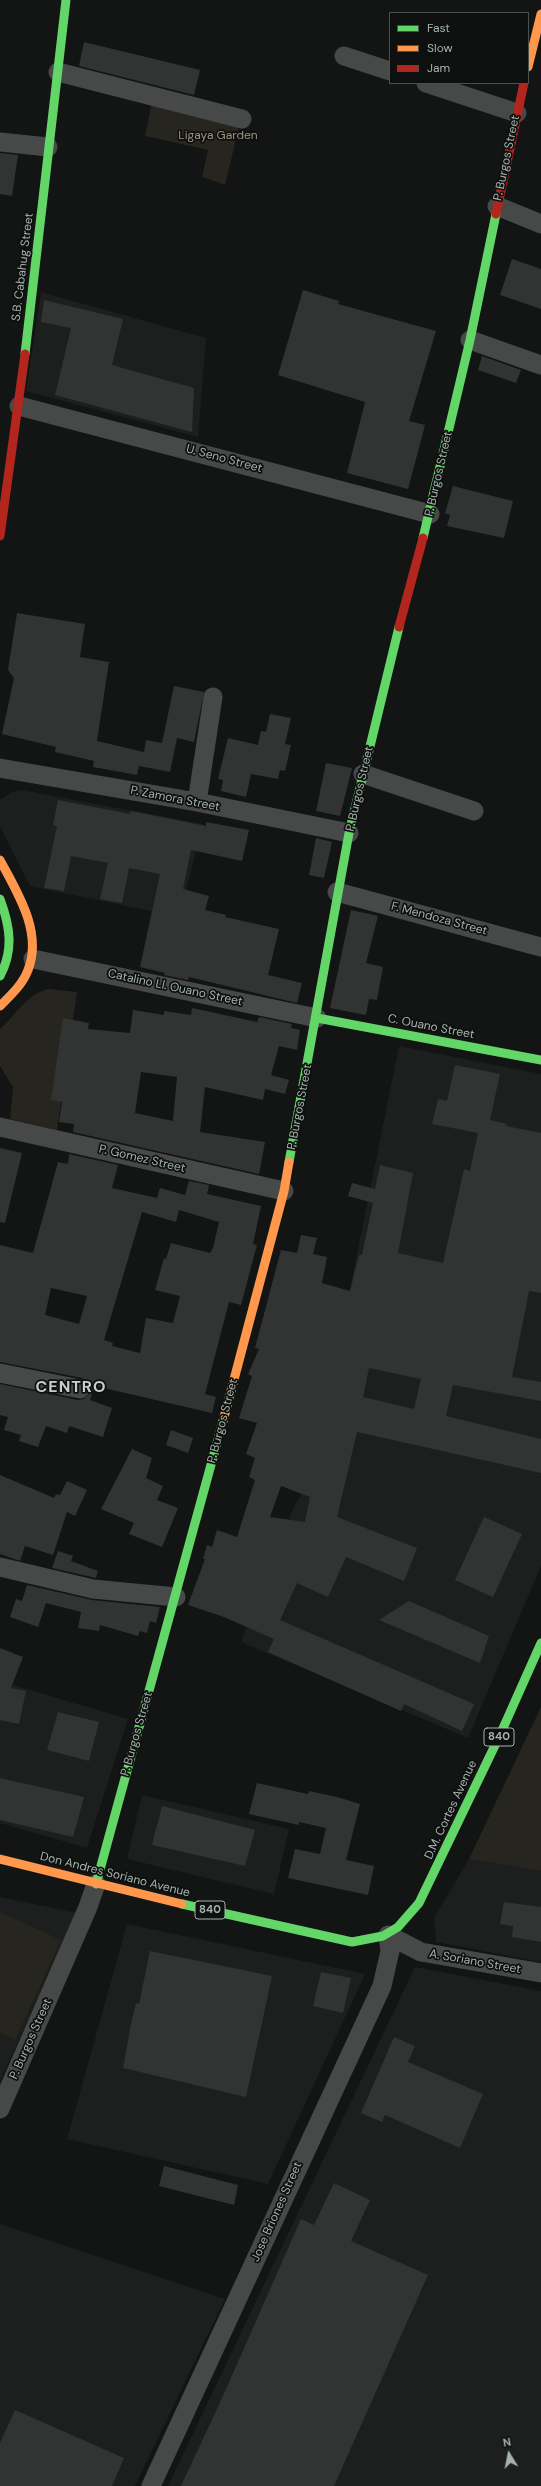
<!DOCTYPE html>
<html>
<head>
<meta charset="utf-8">
<style>
	body { margin:0 }
	#map { position:relative; width:541px; height:2486px; overflow:hidden; background:#131414; font-family:"DM Sans",sans-serif }
	canvas { display:block }
	.legend { position:absolute; left:389px; top:12px; width:140px; height:72px; box-sizing:border-box; background:#0e0f0f; border:1px solid #4a514d; margin:0; padding:5px 7px; list-style:none; font-size:12px; color:#a5b4ab }
	.legend li { display:flex; align-items:center; gap:8px; height:20px }
	.legend b { width:20px; border:1px solid #4a514d }
	.north { position:absolute; left:489px; top:2434px; width:40px; height:40px; -webkit-text-stroke:3px #0e0f0f; paint-order:stroke; rotate:350deg; font-size:11px; font-weight:700; line-height:16px; text-align:center; color:#a5b4ab }
	.north::after { content:''; display:block; margin:auto; width:14px; height:18px; background:#a5b4ab; clip-path:polygon(50% 0,100% 100%,50% 72%,0 100%) }
</style>
</head>
<body>
<div id="map">
<canvas width="541" height="2486"></canvas>
<ul class="legend">
<li><b style="height:5px;background:#63d668"></b>Fast</li>
<li><b style="height:5px;background:#ff974d"></b>Slow</li>
<li><b style="height:5px;background:#b3261e"></b>Jam</li>
</ul>
<div class="north">N</div>
</div>
<script>
const ctx = document.querySelector('canvas').getContext('2d');
ctx.lineJoin = 'round';
function fill(path, color) { ctx.fillStyle = color; ctx.fill(path, 'evenodd'); }
function trace(path, color, width, dash) { ctx.strokeStyle = color; ctx.lineWidth = width; ctx.lineCap = dash ? 'butt' : 'round'; ctx.setLineDash(dash || []); ctx.stroke(path); }
function drawText(font, color, halo, rows, align = 'center') {
  ctx.font = font + ' "DM Sans",sans-serif'; ctx.lineWidth = 3.5; ctx.setLineDash([]); ctx.textBaseline = 'middle'; ctx.strokeStyle = halo; ctx.fillStyle = color; for (const [text, x, y, turn = 0] of rows) {
    ctx.save(); ctx.translate(x, y); ctx.rotate((+turn || 0) * Math.PI / 180); ctx.textAlign = isNaN(turn) ? turn : align; if (halo) ctx.strokeText(text, 0, 0); ctx.fillText(text, 0, 0); ctx.restore();
  }
}
const built = new Path2D(`
	M 41,292 L 206,338 L 198,437 L 26,391 Z
	M 22,790 L 203,824 L 179,917 L 30,886 L 0,826 L 0,800 L 12,792 Z
	M 399,1046 L 541,1074 L 541,1566 L 468,1738 L 241,1642 L 256,1600 L 282,1544 L 293,1508 L 312,1477 Z
	M 0,1681 L 128,1719 L 87,1848 L 0,1823 Z
	M 142,1795 L 289,1829 L 274,1894 L 127,1859 Z
	M 469,1859 L 541,1871 L 541,1962 L 436,1942 L 434,1918 Z
	M 0,1897 L 78,1913 L 0,2081 Z
	M 127,1924 L 365,1974 L 268,2184 L 67,2139 Z
	M 415,1967 L 541,1991 L 541,2486 L 168,2486 Z
	M 0,2224 L 225,2299 L 135,2486 L 0,2486 Z`);
const green = new Path2D(`
	M 152,102 L 240,123 L 225,185 L 202,177 L 208,150 L 145,136 Z
	M 48,989 L 77,992 L 57,1130 L 10,1119 L 13,1087 L 0,1066 L 0,1029 C 17,1014 25,995 48,989 Z
	M 541,1707 L 541,1871 L 469,1859 Z
	M 0,1912 L 61,1940 L 15,2040 L 0,2033 Z`);
const building = new Path2D(`
	M 84,42 L 200,70 L 194,95 L 79,66 Z
	M 0,153 L 18,155 L 12,196 L 0,194 Z
	M 512,259 L 541,269 L 541,309 L 500,295 Z
	M 303,290 L 339,301 L 338,304 L 436,331 L 409,421 L 425,425 L 408,489 L 347,473 L 365,402 L 278,375 Z
	M 44,300 L 123,319 L 112,365 L 194,388 L 192,432 L 55,395 L 71,328 L 41,322 Z
	M 482,356 L 521,370 L 516,383 L 478,370 Z
	M 453,486 L 513,501 L 504,538 L 447,526 L 450,515 L 445,513 Z
	M 17,613 L 85,624 L 80,657 L 109,662 L 97,741 L 144,752 L 146,740 L 162,743 L 174,686 L 204,692 L 194,742 L 177,738 L 170,772 L 139,766 L 137,775 L 93,767 L 94,761 L 55,752 L 56,747 L 2,734 L 14,678 L 8,670 Z
	M 270,714 L 291,718 L 285,744 L 291,745 L 285,771 L 280,770 L 278,779 L 251,774 L 246,797 L 221,791 L 223,780 L 218,779 L 228,738 L 258,745 L 261,731 L 266,732 Z
	M 326,763 L 352,768 L 340,816 L 316,811 Z
	M 58,800 L 130,814 L 131,811 L 206,826 L 206,822 L 249,830 L 242,861 L 191,850 L 183,889 L 209,896 L 205,910 L 226,915 L 225,917 L 279,929 L 268,975 L 302,983 L 297,1003 L 189,977 L 188,980 L 164,975 L 165,973 L 140,967 L 160,874 L 129,868 L 122,903 L 100,899 L 108,863 L 71,856 L 64,891 L 44,888 L 57,826 L 53,825 Z
	M 316,838 L 332,842 L 324,878 L 309,875 Z
	M 351,910 L 378,916 L 366,963 L 383,967 L 377,1000 L 369,999 L 366,1015 L 330,1008 Z
	M 192,1008 L 257,1022 L 259,1017 L 292,1024 L 291,1028 L 300,1030 L 297,1050 L 279,1046 L 271,1075 L 289,1080 L 285,1094 L 265,1089 L 263,1100 L 205,1087 L 200,1132 L 265,1142 L 259,1174 L 73,1132 L 74,1124 L 59,1122 L 62,1102 L 51,1100 L 63,1018 L 89,1023 L 88,1029 L 130,1033 L 133,1010 L 164,1015 L 164,1011 L 191,1015 ZM 141,1072 L 177,1077 L 173,1121 L 135,1113 Z
	M 455,1065 L 500,1074 L 490,1120 L 507,1124 L 506,1126 L 541,1133 L 541,1293 L 529,1291 L 512,1377 L 541,1382 L 541,1401 L 453,1385 L 446,1416 L 541,1439 L 541,1473 L 357,1432 L 337,1517 L 417,1548 L 404,1581 L 346,1557 L 328,1597 L 297,1583 L 280,1620 L 474,1704 L 462,1731 L 404,1704 L 401,1711 L 268,1652 L 274,1639 L 224,1617 L 188,1605 L 205,1559 L 203,1559 L 207,1545 L 212,1547 L 217,1530 L 237,1537 L 255,1480 L 249,1477 L 255,1458 L 246,1454 L 257,1423 L 239,1418 L 252,1376 L 248,1374 L 259,1349 L 255,1348 L 281,1250 L 297,1253 L 301,1235 L 317,1238 L 313,1254 L 327,1257 L 322,1283 L 350,1291 L 359,1255 L 362,1255 L 373,1203 L 348,1196 L 352,1183 L 375,1189 L 380,1165 L 413,1173 L 398,1253 L 443,1263 L 464,1169 L 470,1171 L 478,1133 L 432,1124 L 438,1099 L 447,1101 ZM 369,1368 L 421,1379 L 414,1409 L 363,1397 ZM 281,1486 L 310,1497 L 305,1522 L 270,1517 Z
	M 0,1148 L 22,1153 L 5,1223 L 0,1222 Z
	M 69,1154 L 118,1165 L 112,1188 L 157,1198 L 160,1188 L 185,1195 L 189,1181 L 209,1185 L 207,1194 L 261,1206 L 253,1244 L 257,1245 L 241,1305 L 229,1302 L 205,1394 L 216,1397 L 212,1413 L 95,1386 L 90,1400 L 112,1408 L 103,1437 L 69,1426 L 67,1433 L 46,1426 L 38,1447 L 19,1441 L 21,1435 L 4,1430 L 8,1417 L 0,1415 L 0,1384 L 78,1400 L 84,1399 L 91,1392 L 90,1385 L 82,1378 L 0,1362 L 0,1245 L 33,1253 L 58,1162 L 68,1164 ZM 179,1210 L 219,1222 L 213,1248 L 210,1253 L 171,1243 L 166,1259 L 164,1258 L 155,1290 L 180,1296 L 173,1323 L 146,1318 L 140,1353 L 112,1346 L 113,1343 L 104,1340 L 142,1212 L 176,1222 ZM 51,1288 L 87,1296 L 79,1324 L 45,1315 Z
	M 171,1430 L 193,1438 L 188,1453 L 166,1445 Z
	M 132,1449 L 152,1458 L 146,1478 L 163,1486 L 157,1500 L 178,1508 L 162,1547 L 129,1534 L 134,1523 L 101,1509 Z
	M 0,1475 L 54,1498 L 56,1494 L 60,1495 L 67,1481 L 87,1490 L 75,1516 L 67,1512 L 53,1555 L 25,1546 L 20,1561 L 0,1554 Z
	M 484,1517 L 522,1534 L 493,1597 L 455,1580 Z
	M 58,1551 L 73,1556 L 71,1561 L 98,1571 L 96,1578 L 52,1568 Z
	M 27,1585 L 92,1600 L 160,1607 L 156,1623 L 150,1621 L 147,1633 L 140,1631 L 138,1636 L 100,1625 L 99,1631 L 78,1628 L 81,1612 L 46,1603 L 38,1627 L 10,1617 L 16,1599 L 22,1601 Z
	M 409,1601 L 489,1636 L 480,1663 L 379,1620 Z
	M 0,1648 L 23,1657 L 11,1688 L 26,1691 L 19,1724 L 0,1720 Z
	M 58,1712 L 99,1722 L 89,1761 L 47,1750 Z
	M 0,1778 L 84,1797 L 73,1837 L 0,1820 Z
	M 257,1783 L 308,1794 L 309,1791 L 337,1797 L 360,1804 L 346,1860 L 374,1866 L 368,1895 L 288,1878 L 295,1849 L 320,1854 L 326,1828 L 299,1822 L 299,1825 L 249,1814 Z
	M 162,1806 L 255,1830 L 245,1866 L 152,1845 Z
	M 504,1902 L 541,1907 L 541,1942 L 512,1937 L 513,1926 L 500,1924 Z
	M 150,1951 L 272,1976 L 246,2097 L 123,2068 L 131,2024 L 136,2003 L 139,2004 Z
	M 321,1972 L 351,1978 L 343,2013 L 313,2006 Z
	M 394,2037 L 415,2046 L 408,2062 L 483,2094 L 460,2148 L 385,2115 L 382,2122 L 361,2113 Z
	M 164,2166 L 238,2185 L 234,2205 L 159,2186 Z
	M 334,2183 L 370,2200 L 351,2241 L 428,2275 L 334,2486 L 181,2486 L 223,2396 L 301,2219 L 314,2225 Z
	M 15,2410 L 124,2458 L 112,2486 L 0,2486 L 0,2443 Z`);
const street = new Path2D(`
	M 344,56 L 390,71
	M 58,72 L 242,119
	M 426,83 L 517,113
	M 0,142 L 48,147
	M 497,206 L 541,224
	M 470,340 L 541,365
	M 19,406 L 430,514
	M 0,768 L 197,802 L 349,833
	M 363,774 L 474,811
	M 197,802 L 213,697
	M 337,892 L 541,947
	M 33,959 L 317,1018
	M 0,1127 L 284,1191
	M 0,1373 L 80,1389
	M 0,1567 L 93,1589 L 176,1597
	M 388,1935 L 421,1952 L 541,1973
	M 0,2109 L 88,1907 L 96,1884
	M 151,2486 L 382,1986 L 390,1951 L 388,1935`);
const fast = new Path2D(`
	M 25,354 L 66,0
	M 423,538 L 470,340 L 496,214
	M 0,899 C 10,926 14,950 0,976
	M 317,1018 L 541,1060
	M 289,1162 L 349,833 L 399,627
	M 96,1884 L 223,1421
	M 182,1904 L 352,1942 L 383,1936 L 398,1927 L 419,1903 L 500,1735 L 541,1643`);
const slow = new Path2D(`
	M 528,67 L 541,14
	M 0,860 C 17,892 43,932 28,970 C 23,984 11,995 0,1006
	M 223,1421 L 284,1191 L 289,1162
	M 0,1859 L 182,1904`);
const jam = new Path2D(`
	M 496,214 L 524,83
	M 0,536 L 25,354
	M 399,627 L 423,538`);
const shields = [
	[499,1737,30],
	[210,1910,30]
];
const shieldNames = [
	["840",499,1737],
	["840",210,1910]
];
const parkNames = [
	["Ligaya Garden",218,136]
];
const streetNames = [
	["P. Burgos Street",507,158,-78],
	["S.B. Cabahug Street",23,267,-83],
	["U. Seno Street",224,459,15],
	["P. Burgos Street",439,474,-77],
	["P. Burgos Street",360,789,-77],
	["P. Zamora Street",175,799,11],
	["F. Mendoza Street",439,919,15],
	["Catalino Ll. Ouano Street",175,988,12],
	["C. Ouano Street",431,1027,11],
	["P. Burgos Street",300,1107,-79],
	["P. Gomez Street",142,1159,13],
	["P. Burgos Street",223,1421,-75],
	["P. Burgos Street",137,1734,-74],
	["D.M. Cortes Avenue",451,1810,-65],
	["Don Andres Soriano Avenue",115,1875,14],
	["A. Soriano Street",475,1962,10],
	["P. Burgos Street",31,2039,-66],
	["Jose Briones Street",277,2212,-66]
];
const districtNames = [
	["CENTRO",71,1388]
];
fill(built, '#1d1f1e');
fill(green, '#26251f');
fill(building, '#323433');
trace(street, '#464947', 19);
trace(fast, '#63d668', 9);
trace(slow, '#ff974d', 9);
trace(jam, '#b3261e', 9);
for (const [x, y, w] of shields) { const box = new Path2D(); box.roundRect(x - w / 2, y - 9, w, 18, 3); ctx.fillStyle = '#0e0f0f'; ctx.fill(box); trace(box, '#a5b4ab', 1); }
drawText('bold 11px', '#a5b4ab', null, shieldNames);
drawText('12px', '#9e957d', '#0e0f0f', parkNames);
drawText('12px', '#a5b4ab', '#0e0f0f', streetNames);
ctx.letterSpacing = '1px';
drawText('bold 16px', '#c6d0ca', '#0e0f0f', districtNames);
ctx.letterSpacing = '0px';
</script>
</body>
</html>
